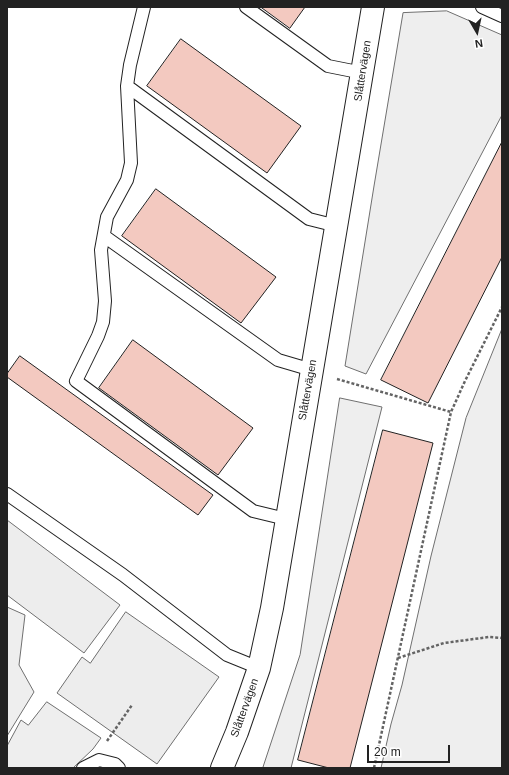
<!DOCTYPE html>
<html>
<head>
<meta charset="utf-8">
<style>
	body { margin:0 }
	#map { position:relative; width:509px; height:775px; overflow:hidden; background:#fff; font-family:Arial,sans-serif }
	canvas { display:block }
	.frame { position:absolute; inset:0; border:8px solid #222; pointer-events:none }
	.north { position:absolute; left:457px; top:12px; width:40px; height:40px; -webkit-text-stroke:3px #fff; paint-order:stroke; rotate:171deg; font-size:11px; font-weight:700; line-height:16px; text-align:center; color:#222 }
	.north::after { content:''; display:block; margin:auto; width:14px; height:18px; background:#222; clip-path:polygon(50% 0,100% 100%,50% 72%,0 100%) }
	.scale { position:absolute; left:367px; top:745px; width:83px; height:18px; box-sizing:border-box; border:2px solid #222; border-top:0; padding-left:5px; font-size:12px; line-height:14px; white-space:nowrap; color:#222; -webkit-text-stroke:3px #fff; paint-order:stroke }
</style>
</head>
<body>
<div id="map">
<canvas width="509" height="775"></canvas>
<div class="frame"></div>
<div class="north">N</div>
<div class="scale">20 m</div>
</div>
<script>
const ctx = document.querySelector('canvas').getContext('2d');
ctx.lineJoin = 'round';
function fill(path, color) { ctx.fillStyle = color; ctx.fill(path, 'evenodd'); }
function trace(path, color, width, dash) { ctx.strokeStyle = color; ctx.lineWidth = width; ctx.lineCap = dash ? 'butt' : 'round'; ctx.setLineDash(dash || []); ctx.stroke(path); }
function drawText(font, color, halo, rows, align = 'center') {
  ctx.font = font + ' Arial,sans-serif'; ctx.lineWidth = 3; ctx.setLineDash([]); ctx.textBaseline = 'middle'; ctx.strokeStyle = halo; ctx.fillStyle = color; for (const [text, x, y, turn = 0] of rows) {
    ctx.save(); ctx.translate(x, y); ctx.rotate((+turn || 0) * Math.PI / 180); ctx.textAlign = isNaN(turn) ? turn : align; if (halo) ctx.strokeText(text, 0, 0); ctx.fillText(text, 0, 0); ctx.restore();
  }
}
const green = new Path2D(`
	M 447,11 L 502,35 L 502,115 L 366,374 L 345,366 L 374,186 L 403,13 Z
	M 502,329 L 502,768 L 381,768 L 391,724 L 402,685 L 431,556 L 466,418 Z
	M 340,398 L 382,407 L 291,768 L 265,768 L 263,767 L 300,655 Z
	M 7,607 L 25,615 L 19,665 L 34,692 L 7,736 Z
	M 47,702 L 101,738 L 93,749 L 73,768 L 7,768 L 7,746 L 21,720 L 28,725 Z`);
const parking = new Path2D(`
	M 7,520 L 120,605 L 84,653 L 7,595 Z
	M 126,612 L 219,677 L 157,764 L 57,693 L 82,657 L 90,663 Z`);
const building = new Path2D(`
	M 261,7 L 305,7 L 290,28 Z
	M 181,39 L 301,126 L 267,173 L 147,86 Z
	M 502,142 L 502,257 L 428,403 L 381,380 Z
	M 156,189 L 276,277 L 241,323 L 122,236 Z
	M 133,340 L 253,428 L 218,475 L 99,388 Z
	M 20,356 L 213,495 L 198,515 L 7,377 L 7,374 Z
	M 383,430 L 433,443 L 350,768 L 329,768 L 298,760 Z`);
const path = new Path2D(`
	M 337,379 L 451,412
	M 398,658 L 444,643 L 489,637 L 502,638
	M 107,741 L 132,705
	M 374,768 L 451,412 L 465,381 L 502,307`);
const service = new Path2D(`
	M 144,7 L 130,65 L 127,86 L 131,163 L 127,180 L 107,217 L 101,250 L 105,301 L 103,322 L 98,336 L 76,381 L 253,511 L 286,519
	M 246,7 L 328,66 L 363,73
	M 482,7 L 502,16
	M 127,86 L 309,219 L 337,226
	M 104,236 L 278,360 L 312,370
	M 7,494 L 123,575 L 227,655 L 259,668
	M 83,768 L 99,760 L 115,764 L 119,768`);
const tertiary = new Path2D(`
	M 222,768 L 237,732 L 259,668 L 272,608 L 373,7`);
const streetNames = [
	["Slåttervägen",363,71,-81],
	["Slåttervägen",308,390,-80],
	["Slåttervägen",245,708,-70]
];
fill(green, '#eee');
trace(green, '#6f6f6f', 1);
fill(parking, '#ededed');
trace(parking, '#6f6f6f', 1);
fill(building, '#f3c9c0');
trace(building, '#222', 1);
trace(service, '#222', 14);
trace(tertiary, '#222', 24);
trace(path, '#646464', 2.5, [3, 2]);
trace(service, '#fff', 12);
trace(tertiary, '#fff', 22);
drawText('11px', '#222', '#fff', streetNames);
</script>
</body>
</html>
